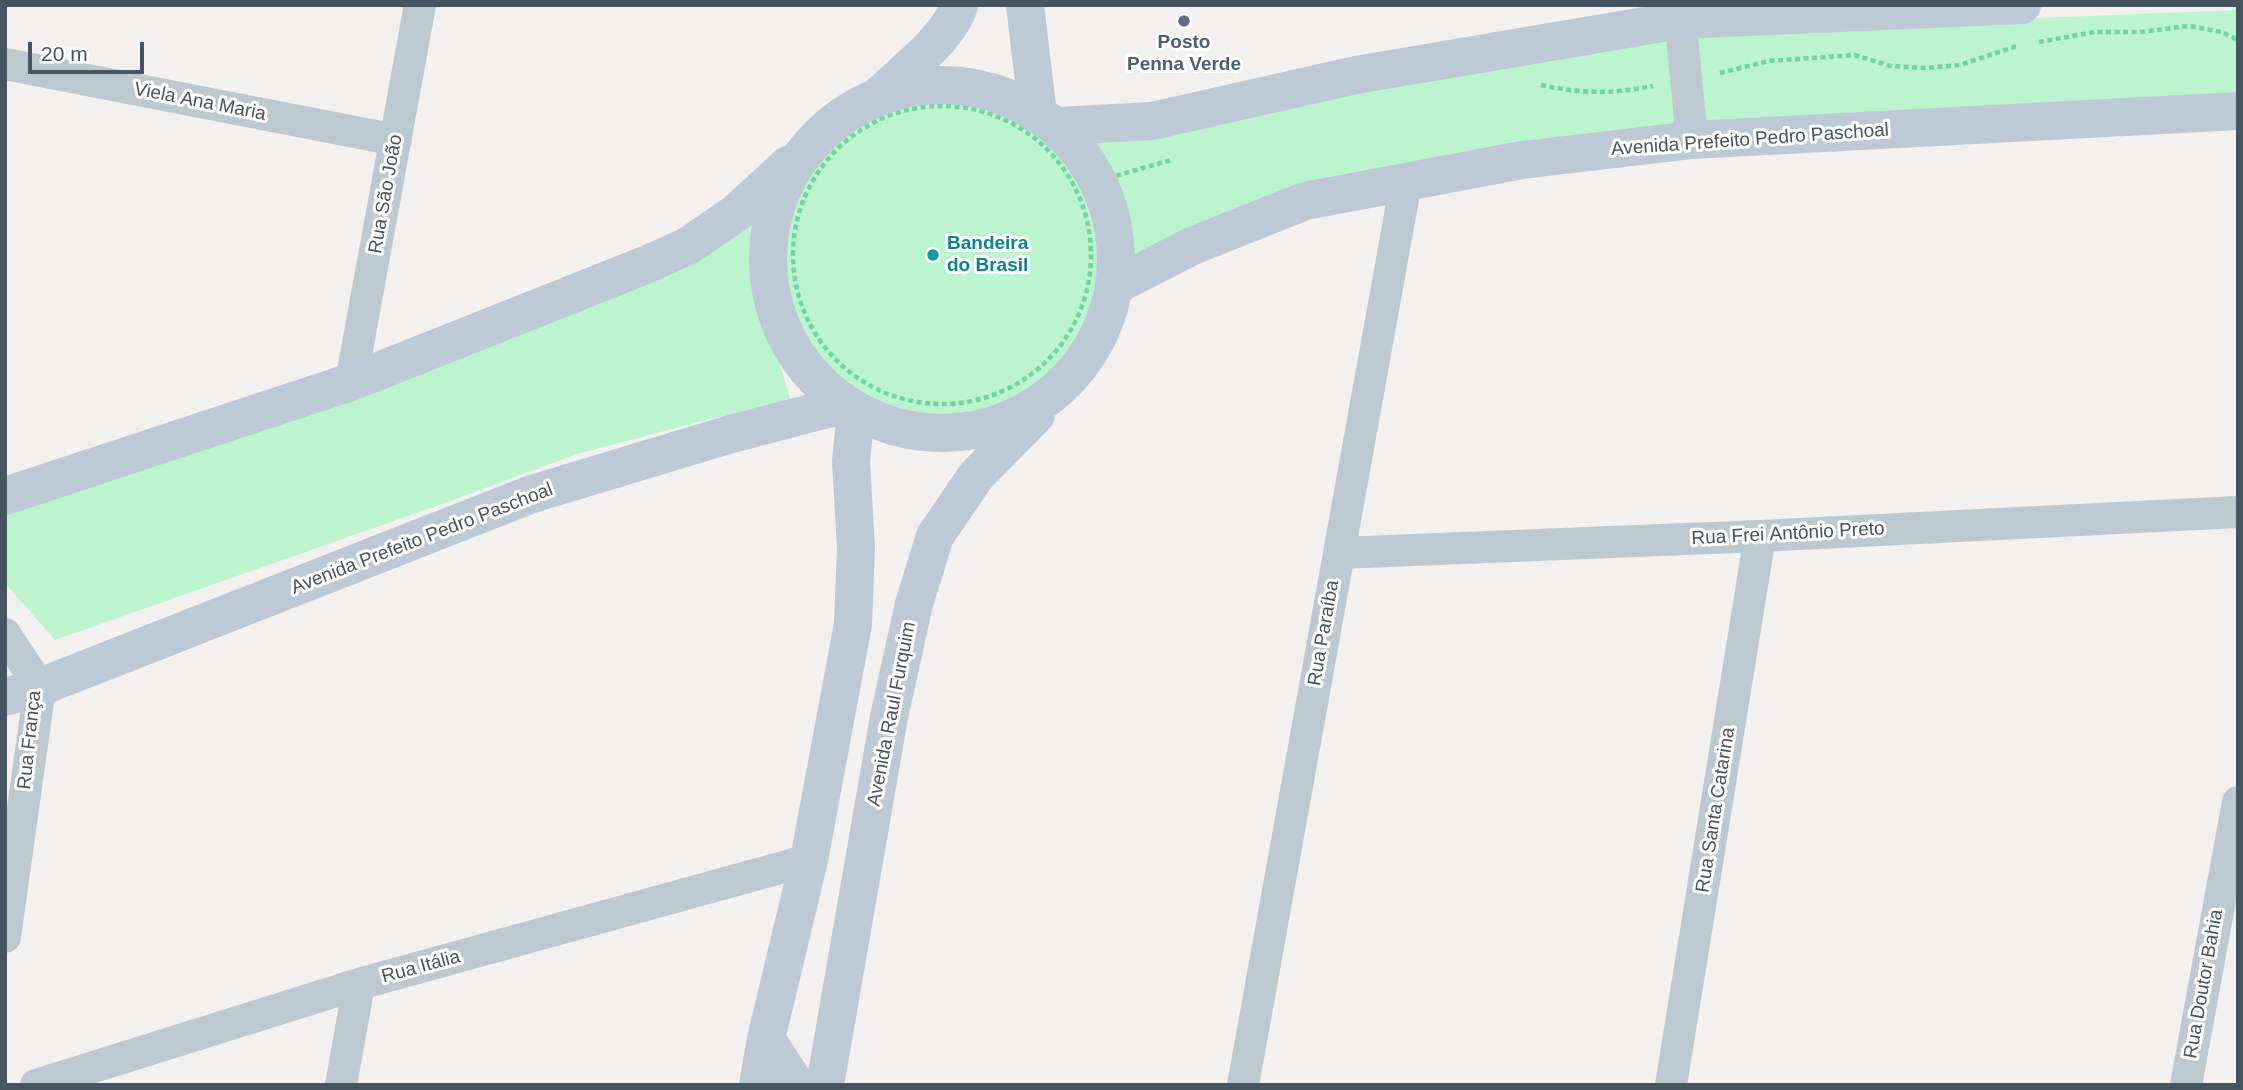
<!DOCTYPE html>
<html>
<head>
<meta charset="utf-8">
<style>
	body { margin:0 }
	#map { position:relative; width:2243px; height:1090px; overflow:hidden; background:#f3f0f0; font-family:Helvetica,sans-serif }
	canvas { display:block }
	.frame { position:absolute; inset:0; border:7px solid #465560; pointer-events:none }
	.scale { position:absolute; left:28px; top:42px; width:116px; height:32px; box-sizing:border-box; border:4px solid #465560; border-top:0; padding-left:9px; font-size:21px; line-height:24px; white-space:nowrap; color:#465560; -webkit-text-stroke:5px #fff; paint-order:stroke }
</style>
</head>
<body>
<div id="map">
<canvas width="2243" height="1090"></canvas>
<div class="frame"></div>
<div class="scale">20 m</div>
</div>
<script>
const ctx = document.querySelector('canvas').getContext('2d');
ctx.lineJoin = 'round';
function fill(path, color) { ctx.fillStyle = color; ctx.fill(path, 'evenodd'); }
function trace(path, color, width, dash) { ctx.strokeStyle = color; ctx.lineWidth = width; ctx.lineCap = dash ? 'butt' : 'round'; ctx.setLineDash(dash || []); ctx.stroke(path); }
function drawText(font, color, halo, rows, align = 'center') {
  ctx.font = font + ' Helvetica,sans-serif'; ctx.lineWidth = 6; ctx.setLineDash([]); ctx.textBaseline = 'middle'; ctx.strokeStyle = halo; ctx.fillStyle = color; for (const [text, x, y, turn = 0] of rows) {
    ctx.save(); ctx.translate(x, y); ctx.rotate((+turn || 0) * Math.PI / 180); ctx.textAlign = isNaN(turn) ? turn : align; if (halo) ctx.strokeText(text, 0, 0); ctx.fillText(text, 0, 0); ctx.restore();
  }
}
const green = new Path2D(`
	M 2238,10 L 2238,96 L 1703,125 L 1694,32 Z
	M 1668,37 L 1676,126 L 1379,174 L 1125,272 L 1125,224 L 1108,178 L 1103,164 L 1074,132 Z
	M777 258a166 166 0 1 1 332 0a166 166 0 1 1-332 0Z
	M 771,200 C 748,275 772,333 792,405 L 718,417 L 577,454 L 445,503 L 55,640 L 5,583 L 5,513 Z`);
const path = new Path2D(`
	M 2039,42 L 2095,32 L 2140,32 L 2189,26 L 2222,32 L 2238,40
	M 1720,73 L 1769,61 L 1855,55 L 1890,66 L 1924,68 L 1960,65 L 2017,46
	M 1541,85 C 1582,94 1612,94 1653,86
	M793 255a149 149 0 1 1 298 0a149 149 0 1 1-298 0Z
	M 1108,178 L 1171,160`);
const street = new Path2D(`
	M 1679,5 L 1692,140
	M 5,64 L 396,140
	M 351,382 L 420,5
	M 1339,553 L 1760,536 L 2238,512
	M 5,634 L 40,687 L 5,937
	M 36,1085 L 359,984 L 809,860
	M 341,1085 L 359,984
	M 1243,1085 L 1406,182
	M 1671,1085 L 1760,536
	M 2186,1085 L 2238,802`);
const secondary = new Path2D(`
	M 1025,5 L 1038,115
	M768 259a174 174 0 1 1 348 0a174 174 0 1 1-348 0Z
	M 881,94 C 905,70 950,37 959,5
	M 1057,126 L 1152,121 L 1356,75 L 1680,20 L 2022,5
	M 1116,285 L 1192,246 L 1305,201 L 1522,160 L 1692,140 L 2238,111
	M 5,496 L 351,382 L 643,266 L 688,246 L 736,213 L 788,165
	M 5,697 L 40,687 L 532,494 L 731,434 L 846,404
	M 766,1039 L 796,1085
	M 758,1085 L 766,1039 L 809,860 L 853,624 L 856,548 L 851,461 L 856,412
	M 825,1085 L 889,717 L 914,604 L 935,536 L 976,476 L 1036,415`);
const markers = [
	[1184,21,7,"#5c6f8a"],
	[933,255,7,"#0f9aa8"]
];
const serviceNames = [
	["Posto",1184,43],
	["Penna Verde",1184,65]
];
const streetNames = [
	["Viela Ana Maria",200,102,11],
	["Avenida Prefeito Pedro Paschoal",1750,140,-4],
	["Rua São João",386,194,-80],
	["Rua Frei Antônio Preto",1788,534,-3],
	["Avenida Prefeito Pedro Paschoal",422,539,-21],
	["Rua Paraíba",1324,633,-80],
	["Avenida Raul Furquim",892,714,-79],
	["Rua França",30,740,-84],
	["Rua Santa Catarina",1716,810,-81],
	["Rua Itália",421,967,-15],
	["Rua Doutor Bahia",2204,984,-80]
];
const cultureNames = [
	["Bandeira",947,244],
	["do Brasil",947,266]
];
fill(green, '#bcf4cf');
trace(path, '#70d59f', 4.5, [5, 3.5]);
trace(street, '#bdc9d1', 32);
trace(secondary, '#bdcad6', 38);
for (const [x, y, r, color] of markers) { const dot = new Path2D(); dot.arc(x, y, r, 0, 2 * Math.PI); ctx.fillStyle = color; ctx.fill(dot); trace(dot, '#fff', 2.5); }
drawText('bold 19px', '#4e5e75', '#fff', serviceNames);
drawText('19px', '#465560', '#fff', streetNames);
drawText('bold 19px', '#0d838f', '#fff', cultureNames, 'left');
</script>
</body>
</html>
